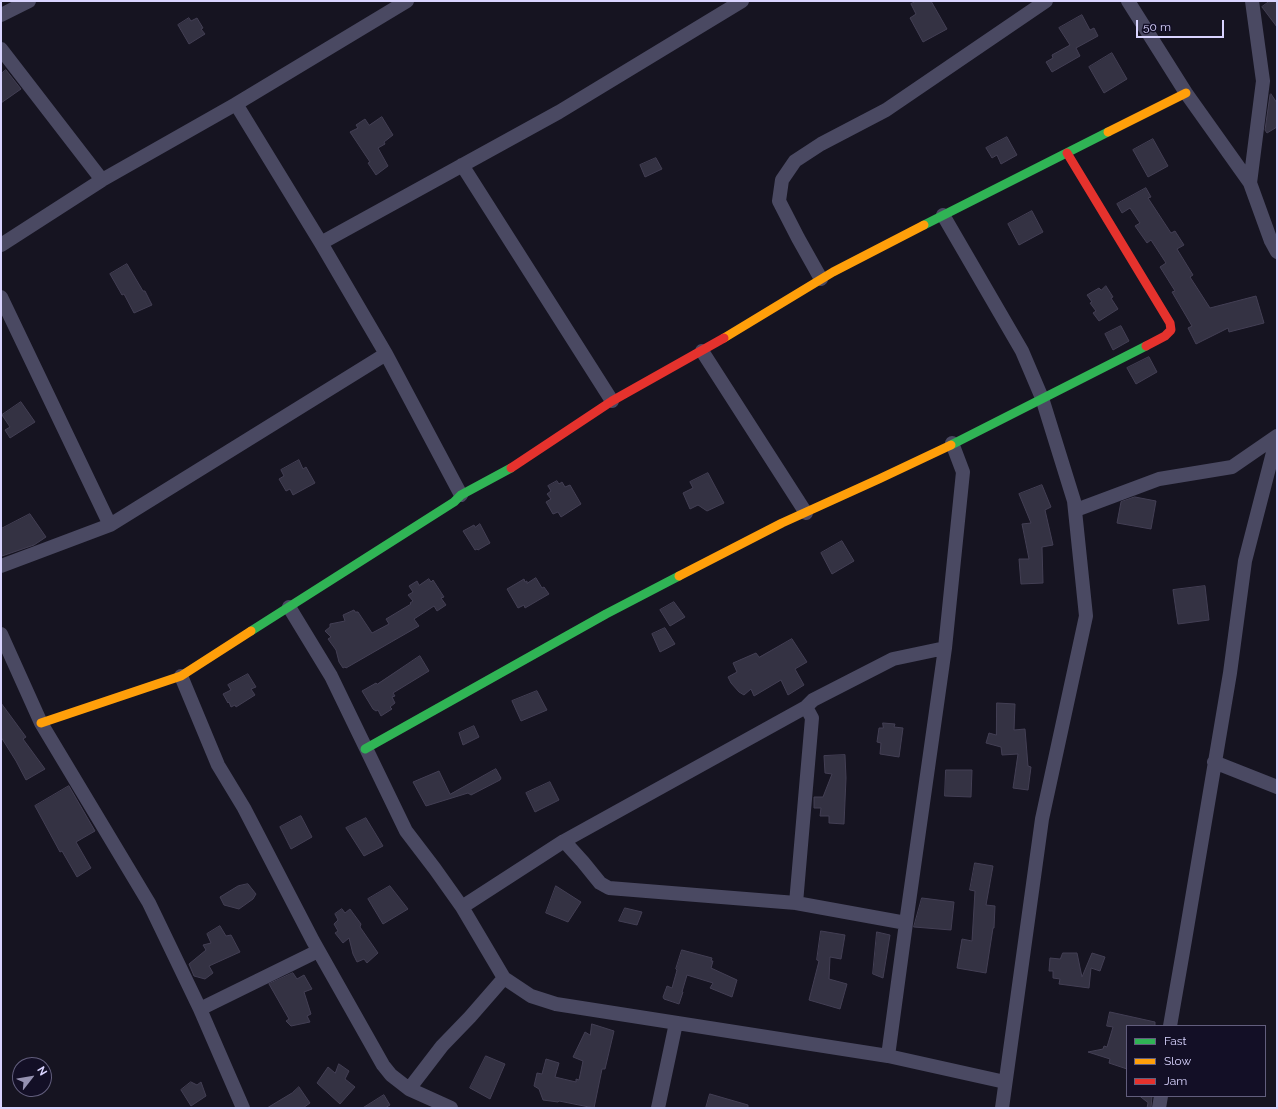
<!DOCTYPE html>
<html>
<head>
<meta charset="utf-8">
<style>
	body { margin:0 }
	#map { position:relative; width:1278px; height:1109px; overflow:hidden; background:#161421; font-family:Raleway,sans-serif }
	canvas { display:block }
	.frame { position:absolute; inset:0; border:2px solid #d9d4ff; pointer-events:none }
	.legend { position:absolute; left:1126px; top:1025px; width:140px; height:72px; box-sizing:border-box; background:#130f26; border:1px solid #625e7d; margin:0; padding:5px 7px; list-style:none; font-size:12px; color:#d9d4ff }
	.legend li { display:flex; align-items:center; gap:8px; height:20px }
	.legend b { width:20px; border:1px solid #625e7d }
	.north { position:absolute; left:12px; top:1057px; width:40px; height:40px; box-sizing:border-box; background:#130f26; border:1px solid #625e7d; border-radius:50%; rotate:59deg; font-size:11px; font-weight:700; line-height:16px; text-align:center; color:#d9d4ff }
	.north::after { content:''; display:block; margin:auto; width:14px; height:18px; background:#9591b1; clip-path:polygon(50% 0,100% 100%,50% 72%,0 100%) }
	.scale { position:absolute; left:1136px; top:20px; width:88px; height:18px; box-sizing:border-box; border:2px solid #d9d4ff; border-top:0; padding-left:5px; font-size:12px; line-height:14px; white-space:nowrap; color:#d9d4ff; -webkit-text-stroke:3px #130f26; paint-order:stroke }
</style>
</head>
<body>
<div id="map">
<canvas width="1278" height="1109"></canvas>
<div class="frame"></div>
<ul class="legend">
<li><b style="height:5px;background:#30b455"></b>Fast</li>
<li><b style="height:5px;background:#ff9f0a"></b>Slow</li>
<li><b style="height:5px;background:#e5322d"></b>Jam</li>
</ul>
<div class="north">N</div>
<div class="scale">50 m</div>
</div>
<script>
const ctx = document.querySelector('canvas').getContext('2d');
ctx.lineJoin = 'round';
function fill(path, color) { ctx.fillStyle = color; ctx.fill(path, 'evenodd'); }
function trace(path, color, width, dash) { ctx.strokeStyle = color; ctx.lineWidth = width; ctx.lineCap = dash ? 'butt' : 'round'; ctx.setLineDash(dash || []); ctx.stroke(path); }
const building = new Path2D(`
	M 917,1 L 931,1 L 947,29 L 923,42 L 910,18 L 916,14 L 911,4 Z
	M 1270,1 L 1277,1 L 1277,27 L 1262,7 Z
	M 1082,15 L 1090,30 L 1094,28 L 1098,36 L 1076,48 L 1080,56 L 1052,72 L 1046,62 L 1053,58 L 1052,55 L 1070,45 L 1059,28 Z
	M 189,18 L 191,21 L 197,18 L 203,28 L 201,29 L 205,34 L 189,44 L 178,25 Z
	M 1112,53 L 1127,79 L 1104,93 L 1089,67 Z
	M 6,70 L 21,89 L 1,103 L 1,74 Z
	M 1271,94 L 1277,103 L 1277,127 L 1267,133 L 1265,130 L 1270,95 Z
	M 382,117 L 393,135 L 384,142 L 385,144 L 378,148 L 388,166 L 376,175 L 368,163 L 370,162 L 350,132 L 358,128 L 356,125 L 365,119 L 369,125 Z
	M 1007,137 L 1017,155 L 1001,164 L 997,155 L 992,158 L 986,148 Z
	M 1153,139 L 1168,166 L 1148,177 L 1133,150 Z
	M 656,158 L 662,169 L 645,177 L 640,165 Z
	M 1146,188 L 1151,197 L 1148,198 L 1171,233 L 1175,231 L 1184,245 L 1177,249 L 1193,275 L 1190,277 L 1210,308 L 1256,296 L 1264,323 L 1229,332 L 1228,328 L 1196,344 L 1188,328 L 1192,326 L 1172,292 L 1175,291 L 1160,267 L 1166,263 L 1151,240 L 1147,243 L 1135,226 L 1140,223 L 1130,208 L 1122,213 L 1117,204 Z
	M 1032,211 L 1043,232 L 1019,245 L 1008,224 Z
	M 127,264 L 143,291 L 145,291 L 152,305 L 134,313 L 124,294 L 122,295 L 110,274 Z
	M 1106,286 L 1113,297 L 1111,298 L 1118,309 L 1099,321 L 1093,313 L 1096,311 L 1090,303 L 1092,302 L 1087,295 L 1099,288 L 1101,290 Z
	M 1121,326 L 1129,341 L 1113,350 L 1105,334 Z
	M 1149,357 L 1157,372 L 1136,384 L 1127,368 Z
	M 21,402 L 35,422 L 10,438 L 5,430 L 10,427 L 2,415 Z
	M 299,460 L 303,469 L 306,467 L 315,483 L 293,495 L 290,489 L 286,491 L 279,479 L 284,476 L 281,470 Z
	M 708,473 L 724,503 L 707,511 L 698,505 L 690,509 L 683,493 L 693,488 L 690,482 Z
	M 557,481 L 559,484 L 562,482 L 565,487 L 570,485 L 581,504 L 561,517 L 558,512 L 553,514 L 546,502 L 551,499 L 547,494 L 551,491 L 548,486 Z
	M 1042,485 L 1051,507 L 1045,510 L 1053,545 L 1042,547 L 1043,583 L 1021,584 L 1019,559 L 1029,559 L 1022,524 L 1031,523 L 1019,494 Z
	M 1135,497 L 1156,501 L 1151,529 L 1117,523 L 1121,502 Z
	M 30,514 L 46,537 L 34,545 L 2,556 L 1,554 L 1,529 Z
	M 480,524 L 490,543 L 478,550 L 477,549 L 475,550 L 463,531 L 474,525 L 475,527 Z
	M 842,541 L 854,561 L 832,574 L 821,553 Z
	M 536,578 L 542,588 L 544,587 L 549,594 L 525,608 L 524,605 L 518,608 L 507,589 L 524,579 L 525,582 L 527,581 L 527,583 Z
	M 429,579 L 431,582 L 433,580 L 444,597 L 441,598 L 446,605 L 437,611 L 434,606 L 414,619 L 419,626 L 346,668 L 345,667 L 343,668 L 339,662 L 336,650 L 328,639 L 331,637 L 325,631 L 330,627 L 330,624 L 345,621 L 343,615 L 354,610 L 355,612 L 358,612 L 372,633 L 389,624 L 386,619 L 411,604 L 410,603 L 413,601 L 408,595 L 413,592 L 409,586 L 417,581 L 419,585 Z
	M 1205,586 L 1209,620 L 1178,624 L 1173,590 Z
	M 674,602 L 685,617 L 670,626 L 660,610 Z
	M 665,628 L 675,644 L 660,652 L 652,634 Z
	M 792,639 L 807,662 L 795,669 L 804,685 L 788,695 L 781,680 L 754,696 L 751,689 L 744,695 L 739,692 L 731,683 L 728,677 L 737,672 L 733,663 L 756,653 L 759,657 Z
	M 420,656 L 429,671 L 393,693 L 395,696 L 392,697 L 395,703 L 390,707 L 392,709 L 381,716 L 378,710 L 376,711 L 373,709 L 362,691 L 376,683 L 377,684 Z
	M 248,674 L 256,687 L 251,689 L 255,695 L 236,707 L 235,705 L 231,707 L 229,702 L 228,703 L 223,694 L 231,690 L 228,685 Z
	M 537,691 L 547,710 L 521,721 L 512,701 Z
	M 1,703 L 26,737 L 23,739 L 45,769 L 26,780 L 16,761 L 1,737 Z
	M 997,703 L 1015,704 L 1014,730 L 1025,729 L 1028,766 L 1031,767 L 1028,790 L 1013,788 L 1018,754 L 1002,755 L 1001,747 L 986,743 L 989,733 L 996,735 Z
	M 883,723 L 895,724 L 894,727 L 903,728 L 899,757 L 880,754 L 881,743 L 877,742 L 879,728 L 883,728 Z
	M 474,726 L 479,737 L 463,745 L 459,733 Z
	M 845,755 L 846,778 L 844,824 L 829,823 L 829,816 L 820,816 L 821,808 L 814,808 L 814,797 L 823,797 L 832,774 L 825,773 L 824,756 Z
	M 496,769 L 501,778 L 500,780 L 471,795 L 468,793 L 426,806 L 413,782 L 439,771 L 450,794 Z
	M 946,770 L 972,770 L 971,797 L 945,796 Z
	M 550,782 L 559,800 L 535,812 L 526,793 Z
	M 69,786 L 95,831 L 76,842 L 91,868 L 77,877 L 62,851 L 60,852 L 35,806 Z
	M 301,816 L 312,837 L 291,849 L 280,827 Z
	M 366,818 L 383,846 L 364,856 L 346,828 Z
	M 975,863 L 993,866 L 986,905 L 995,906 L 994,928 L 993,928 L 986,973 L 957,968 L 962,939 L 972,941 L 975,891 L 970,890 Z
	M 248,884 L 256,894 L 253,899 L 239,909 L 224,905 L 220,897 L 238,886 Z
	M 390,886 L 408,909 L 383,924 L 368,899 Z
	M 556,886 L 581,902 L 568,922 L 546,913 Z
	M 922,898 L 954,902 L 951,930 L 914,927 Z
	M 625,908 L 642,912 L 637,925 L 619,921 Z
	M 342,909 L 345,913 L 350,909 L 361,924 L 360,927 L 378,953 L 367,963 L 364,959 L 357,962 L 353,954 L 349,938 L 343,943 L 335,933 L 338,931 L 334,924 L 338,920 L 335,914 Z
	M 220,926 L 226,936 L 231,935 L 240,952 L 209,966 L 213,973 L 205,979 L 194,976 L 189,964 L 206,950 L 203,945 L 211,943 L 207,934 Z
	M 821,931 L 845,935 L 841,959 L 830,957 L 829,979 L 847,984 L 840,1009 L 809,1000 L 819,961 L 817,960 Z
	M 877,932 L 890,935 L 883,978 L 873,974 Z
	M 682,950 L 712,958 L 711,961 L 713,961 L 711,968 L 737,980 L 732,997 L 710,988 L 713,983 L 687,975 L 682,992 L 683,992 L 679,1004 L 664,999 L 663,997 L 667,986 L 672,988 L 677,970 L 676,969 Z
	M 1063,953 L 1077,953 L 1082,977 L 1092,953 L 1105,957 L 1100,971 L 1091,968 L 1089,988 L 1059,984 L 1060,979 L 1053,978 L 1053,971 L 1049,971 L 1050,958 L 1060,959 Z
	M 293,973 L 297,979 L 304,975 L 312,989 L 304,992 L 311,1014 L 307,1016 L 310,1022 L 291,1026 L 286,1021 L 289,1019 L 269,984 Z
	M 1110,1012 L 1155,1022 L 1155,1026 L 1127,1026 L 1127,1069 L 1109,1063 L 1110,1059 L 1088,1052 L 1103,1049 L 1104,1046 L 1107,1047 L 1113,1027 L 1107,1026 Z
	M 592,1024 L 614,1031 L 605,1069 L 602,1069 L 594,1108 L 559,1101 L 558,1102 L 543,1100 L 539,1089 L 534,1086 L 537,1073 L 542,1074 L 546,1059 L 559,1063 L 555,1077 L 576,1082 L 576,1079 L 579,1080 L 583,1061 L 573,1057 L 585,1032 L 590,1035 Z
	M 486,1056 L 505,1064 L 490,1099 L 470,1088 Z
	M 339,1064 L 349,1071 L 345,1079 L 355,1087 L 340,1104 L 317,1083 L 328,1067 L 335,1073 Z
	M 191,1082 L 197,1085 L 201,1082 L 206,1096 L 191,1106 L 181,1090 Z
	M 299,1087 L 310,1103 L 303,1108 L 267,1108 L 292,1093 Z
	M 710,1094 L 748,1105 L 748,1108 L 706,1108 Z
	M 384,1095 L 390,1105 L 385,1108 L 363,1108 Z
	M 1140,1096 L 1152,1096 L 1151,1108 L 1147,1108 L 1148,1103 Z`);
const street = new Path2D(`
	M 1128,1 L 1186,93 L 1250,183 L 1271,241 L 1277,252
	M 1,15 L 29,1
	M 1,49 L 102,180
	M 236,104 L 321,243 L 386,354 L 461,495
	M 462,165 L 612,401
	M 1250,183 L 1263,81 L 1252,1
	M 943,215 L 1022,351 L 1042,398 L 1074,501 L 1086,616 L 1042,819 L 1002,1108
	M 321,243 L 559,112 L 742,1
	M 1,245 L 102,180 L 236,104 L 407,1
	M 821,279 L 798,238 L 779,201 L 782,180 L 795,161 L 821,144 L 886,110 L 1046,1
	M 1,297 L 110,525
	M 702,351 L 806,513
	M 1076,510 L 1159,479 L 1232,467 L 1277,436
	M 1,566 L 110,525 L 386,354
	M 289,607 L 331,676 L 406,831 L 435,869 L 462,907 L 504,978 L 531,996 L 556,1004 L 888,1056 L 1005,1082
	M 1,634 L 41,723 L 149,903 L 200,1009 L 243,1108
	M 181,676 L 218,765 L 244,808 L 313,941 L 383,1065 L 391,1075 L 409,1089 L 451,1108
	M 1214,762 L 1277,787
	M 564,841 L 583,862 L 600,883 L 609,888 L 796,903 L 906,923
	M 796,903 L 812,718 L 806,707
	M 462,907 L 564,841 L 806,707 L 813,700 L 893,659 L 945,648
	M 200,1009 L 318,951
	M 1170,1026 L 1185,940 L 1230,673 L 1245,561 L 1277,437
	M 888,1056 L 906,923 L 945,648 L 963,472 L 952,443
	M 409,1089 L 442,1046 L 470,1017 L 504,978
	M 658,1108 L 676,1023
	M 1159,1108 L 1161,1096`);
const fast = new Path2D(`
	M 924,225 L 1108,132
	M 951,445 L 1146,346
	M 251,631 L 454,502 L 461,495 L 511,468
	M 365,749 L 606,614 L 679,576`);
const slow = new Path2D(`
	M 1108,132 L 1186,93
	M 724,338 L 833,272 L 924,225
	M 679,576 L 782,523 L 879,479 L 951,445
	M 41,723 L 181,676 L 251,631`);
const jam = new Path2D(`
	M 1067,153 L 1170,323 L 1171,330 L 1165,336 L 1146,346
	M 511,468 L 612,401 L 724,338`);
fill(building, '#343243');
trace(building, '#433f54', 1);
trace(street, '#4a4962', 14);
trace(fast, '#30b455', 9);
trace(slow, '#ff9f0a', 9);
trace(jam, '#e5322d', 9);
</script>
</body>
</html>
